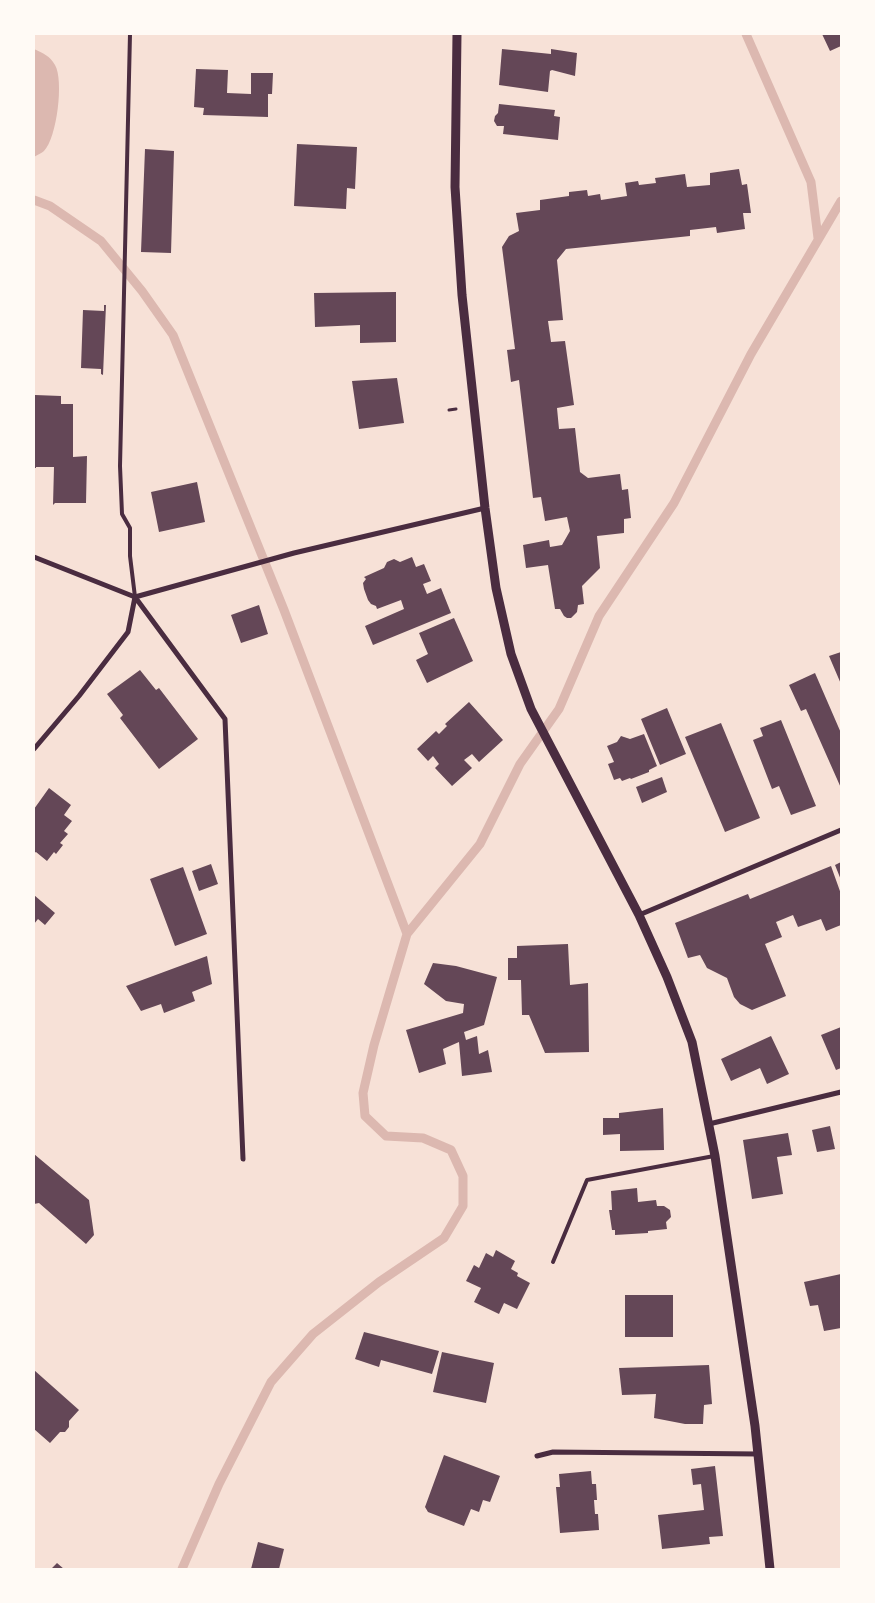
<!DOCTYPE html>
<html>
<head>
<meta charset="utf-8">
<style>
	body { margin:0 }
	#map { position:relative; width:875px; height:1603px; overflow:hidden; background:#f7e1d7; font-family:Ubuntu,sans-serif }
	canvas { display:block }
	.frame { position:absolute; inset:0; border:35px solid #fffaf5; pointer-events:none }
</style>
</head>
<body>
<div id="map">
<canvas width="875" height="1603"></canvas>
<div class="frame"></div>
</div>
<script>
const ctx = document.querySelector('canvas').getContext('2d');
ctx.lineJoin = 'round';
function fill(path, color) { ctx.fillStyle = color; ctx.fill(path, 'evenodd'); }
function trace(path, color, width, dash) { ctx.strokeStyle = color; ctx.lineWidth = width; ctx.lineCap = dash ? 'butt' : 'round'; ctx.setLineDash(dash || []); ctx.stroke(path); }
const water = new Path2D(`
	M 34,49 C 43,53 50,56 55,65 C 64,80 57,138 44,151 C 42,153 37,155 34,157 Z`);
const stream = new Path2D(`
	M 746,34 L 811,182 L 818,238 L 820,235
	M 34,200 L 50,206 L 101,241 L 142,291 L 173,335 L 284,610 L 407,934
	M 182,1569 L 219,1484 L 271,1382 L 313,1334 L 379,1282 L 444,1238 L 463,1206 L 463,1176 L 451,1150 L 423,1138 L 386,1136 L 365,1116 L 363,1093 L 374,1045 L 407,934 L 480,844 L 520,764 L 559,709 L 599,616 L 674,503 L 751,354 L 841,201`);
const building = new Path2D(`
	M 822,34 L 841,34 L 841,46 L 830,51 Z
	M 502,49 L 551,54 L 551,49 L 577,53 L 575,76 L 552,70 L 550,71 L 548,92 L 499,85 Z
	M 196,69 L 228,70 L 227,93 L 251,94 L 251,73 L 273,73 L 272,94 L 268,94 L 268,117 L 203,115 L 204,108 L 194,107 Z
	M 499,104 L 555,110 L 554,116 L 560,117 L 558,140 L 503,134 L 504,126 L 497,126 L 494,121 L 495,116 L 498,113 Z
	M 297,144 L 357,147 L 355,189 L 347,188 L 346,209 L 294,206 Z
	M 145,149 L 174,151 L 171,253 L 141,252 Z
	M 739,169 L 742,185 L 747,184 L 751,213 L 743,213 L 745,229 L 717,233 L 716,227 L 690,230 L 690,236 L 566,249 L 557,260 L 563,320 L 548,321 L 551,342 L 565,341 L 574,405 L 557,408 L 559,429 L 575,428 L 580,472 L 588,478 L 620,474 L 622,490 L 628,489 L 631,518 L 624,519 L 624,533 L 597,536 L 600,568 L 582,586 L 584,604 L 578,605 L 577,612 L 571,618 L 567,618 L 564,616 L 560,609 L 555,609 L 548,565 L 526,568 L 523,545 L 549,540 L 550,547 L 562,545 L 570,531 L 567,517 L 545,521 L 541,497 L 533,498 L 519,380 L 511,382 L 507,350 L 515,349 L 502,247 L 509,236 L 519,231 L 516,213 L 540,210 L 540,200 L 569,196 L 569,192 L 587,190 L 588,196 L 600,194 L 601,200 L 627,196 L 625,183 L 638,181 L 639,185 L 656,183 L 655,178 L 685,174 L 687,187 L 710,185 L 710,173 Z
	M 396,292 L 396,342 L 360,343 L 360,325 L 315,327 L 314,293 Z
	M 104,305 L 106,305 L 103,375 L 101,374 L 101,369 L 81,368 L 83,310 L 104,311 Z
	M 397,378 L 404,423 L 359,429 L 352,381 Z
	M 35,395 L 61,396 L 61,404 L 73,404 L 73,457 L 87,456 L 86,503 L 55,503 L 53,505 L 54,467 L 36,467 L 36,468 L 34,468 Z
	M 197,482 L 205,522 L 159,532 L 151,492 Z
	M 412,557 L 416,567 L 424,564 L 431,581 L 423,584 L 427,594 L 441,588 L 451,613 L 373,645 L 365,626 L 404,609 L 401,600 L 377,609 L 376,606 L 371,604 L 368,600 L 364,589 L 363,583 L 366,579 L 364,577 L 384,568 L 387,562 L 394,559 L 400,562 Z
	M 259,605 L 268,634 L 241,643 L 231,615 Z
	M 454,618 L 473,661 L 427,683 L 416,660 L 428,654 L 419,633 Z
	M 841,652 L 841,684 L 829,656 Z
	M 140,670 L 156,690 L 159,688 L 198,739 L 159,769 L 120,718 L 123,715 L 107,694 Z
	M 815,673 L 841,733 L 841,788 L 806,709 L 801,711 L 789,685 Z
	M 469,702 L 503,740 L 479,762 L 472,754 L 464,760 L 472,768 L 452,786 L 435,768 L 439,764 L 433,756 L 428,761 L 417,749 L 436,731 L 439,734 L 447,726 L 445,724 Z
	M 667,708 L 686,754 L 660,765 L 641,719 Z
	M 781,720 L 816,806 L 791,815 L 779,786 L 772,789 L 753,740 L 763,736 L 760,728 Z
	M 721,723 L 760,818 L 725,832 L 685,737 Z
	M 644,734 L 657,766 L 649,770 L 649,772 L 631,779 L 630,778 L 622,781 L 620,778 L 614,780 L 608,764 L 614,762 L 607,746 L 617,742 L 621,736 L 630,739 Z
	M 662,777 L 667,792 L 642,803 L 636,787 Z
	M 49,788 L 71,805 L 64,815 L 72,821 L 64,831 L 68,834 L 60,843 L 63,845 L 56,854 L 54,852 L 47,861 L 36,852 L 34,853 L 34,809 Z
	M 841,862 L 841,880 L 835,865 Z
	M 211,864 L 218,884 L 199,891 L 192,871 Z
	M 831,866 L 841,894 L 841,925 L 826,931 L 821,919 L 798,927 L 793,915 L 776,922 L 782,937 L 765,944 L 786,996 L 752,1010 L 740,1004 L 734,997 L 727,978 L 707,968 L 700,955 L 688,958 L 675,923 L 748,894 L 750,899 Z
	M 183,867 L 207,934 L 175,946 L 150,879 Z
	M 34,895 L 55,913 L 45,925 L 38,919 L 34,924 Z
	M 568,944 L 570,985 L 588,983 L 589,1052 L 545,1053 L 529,1015 L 522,1015 L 521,980 L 508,980 L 508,958 L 517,958 L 517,946 Z
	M 207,956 L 212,984 L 192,992 L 195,1001 L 164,1013 L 161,1004 L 141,1011 L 126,986 Z
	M 433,963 L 456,966 L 497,977 L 484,1025 L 464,1032 L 466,1040 L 477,1036 L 479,1054 L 488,1050 L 492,1072 L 462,1076 L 459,1042 L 443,1049 L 446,1064 L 419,1073 L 406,1030 L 463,1013 L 464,1004 L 446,1001 L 424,984 Z
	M 841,1027 L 841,1068 L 836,1070 L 821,1035 Z
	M 771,1036 L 789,1074 L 767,1084 L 760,1068 L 731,1081 L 721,1059 Z
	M 663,1108 L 664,1150 L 620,1151 L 620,1134 L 603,1135 L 603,1118 L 619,1118 L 619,1113 Z
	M 830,1126 L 835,1149 L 817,1152 L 812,1130 Z
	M 788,1133 L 792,1155 L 777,1157 L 783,1194 L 752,1199 L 743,1140 Z
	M 34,1154 L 89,1200 L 94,1235 L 86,1244 L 39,1203 L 34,1204 Z
	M 637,1188 L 638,1202 L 656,1200 L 657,1206 L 664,1206 L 670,1210 L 671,1217 L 666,1222 L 667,1229 L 648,1231 L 648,1233 L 615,1235 L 615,1230 L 612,1230 L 609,1210 L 612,1210 L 611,1191 Z
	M 496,1250 L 515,1261 L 511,1269 L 518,1273 L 517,1276 L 530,1283 L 517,1309 L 504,1303 L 499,1314 L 474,1302 L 481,1288 L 466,1281 L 474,1265 L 479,1268 L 486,1253 L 493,1257 Z
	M 841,1274 L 841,1328 L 824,1331 L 818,1305 L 810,1306 L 804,1282 Z
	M 625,1295 L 673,1295 L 673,1337 L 625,1337 Z
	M 364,1332 L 439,1351 L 432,1374 L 381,1360 L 379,1367 L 355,1359 Z
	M 442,1352 L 494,1363 L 486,1403 L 433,1392 Z
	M 709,1365 L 712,1404 L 704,1405 L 703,1424 L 685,1424 L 654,1418 L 656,1394 L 622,1395 L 619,1368 Z
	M 34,1370 L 79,1410 L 69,1421 L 69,1427 L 65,1432 L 60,1432 L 50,1443 L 34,1429 Z
	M 444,1455 L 500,1476 L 490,1502 L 483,1500 L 479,1512 L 471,1509 L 464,1526 L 428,1512 L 425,1507 Z
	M 715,1466 L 723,1536 L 709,1537 L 710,1544 L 662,1549 L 658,1515 L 704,1510 L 701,1484 L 693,1485 L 691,1469 Z
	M 591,1471 L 592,1484 L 596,1484 L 597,1500 L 594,1500 L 595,1514 L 598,1514 L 599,1530 L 560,1533 L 556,1487 L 560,1487 L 559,1474 Z
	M 258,1542 L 284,1549 L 279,1569 L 251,1569 Z
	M 57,1563 L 64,1569 L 51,1569 Z`);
const path = new Path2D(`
	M 449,410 L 456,409`);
const service = new Path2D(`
	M 130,34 L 120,466 L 122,514 L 130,528 L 130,556 L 135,597
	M 553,1262 L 587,1180 L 714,1156`);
const minor = new Path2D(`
	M 34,557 L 135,597 L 294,553 L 485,508
	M 135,597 L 225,719 L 243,1159
	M 34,749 L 79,696 L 128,632 L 135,597
	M 639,915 L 841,830
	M 709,1124 L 841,1092
	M 537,1456 L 553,1452 L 758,1454`);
const tertiary = new Path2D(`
	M 457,34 L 455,187 L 462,295 L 485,508 L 496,588 L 511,654 L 531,709 L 639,915 L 667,977 L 692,1042 L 715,1156 L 755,1426 L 770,1569`);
fill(water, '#dcb8b0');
trace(stream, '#dcb8b0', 9);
fill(building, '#644757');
trace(path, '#4a2c40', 3);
trace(service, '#4a2c40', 4);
trace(minor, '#4a2c40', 5);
trace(tertiary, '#4a2c40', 9);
</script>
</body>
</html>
